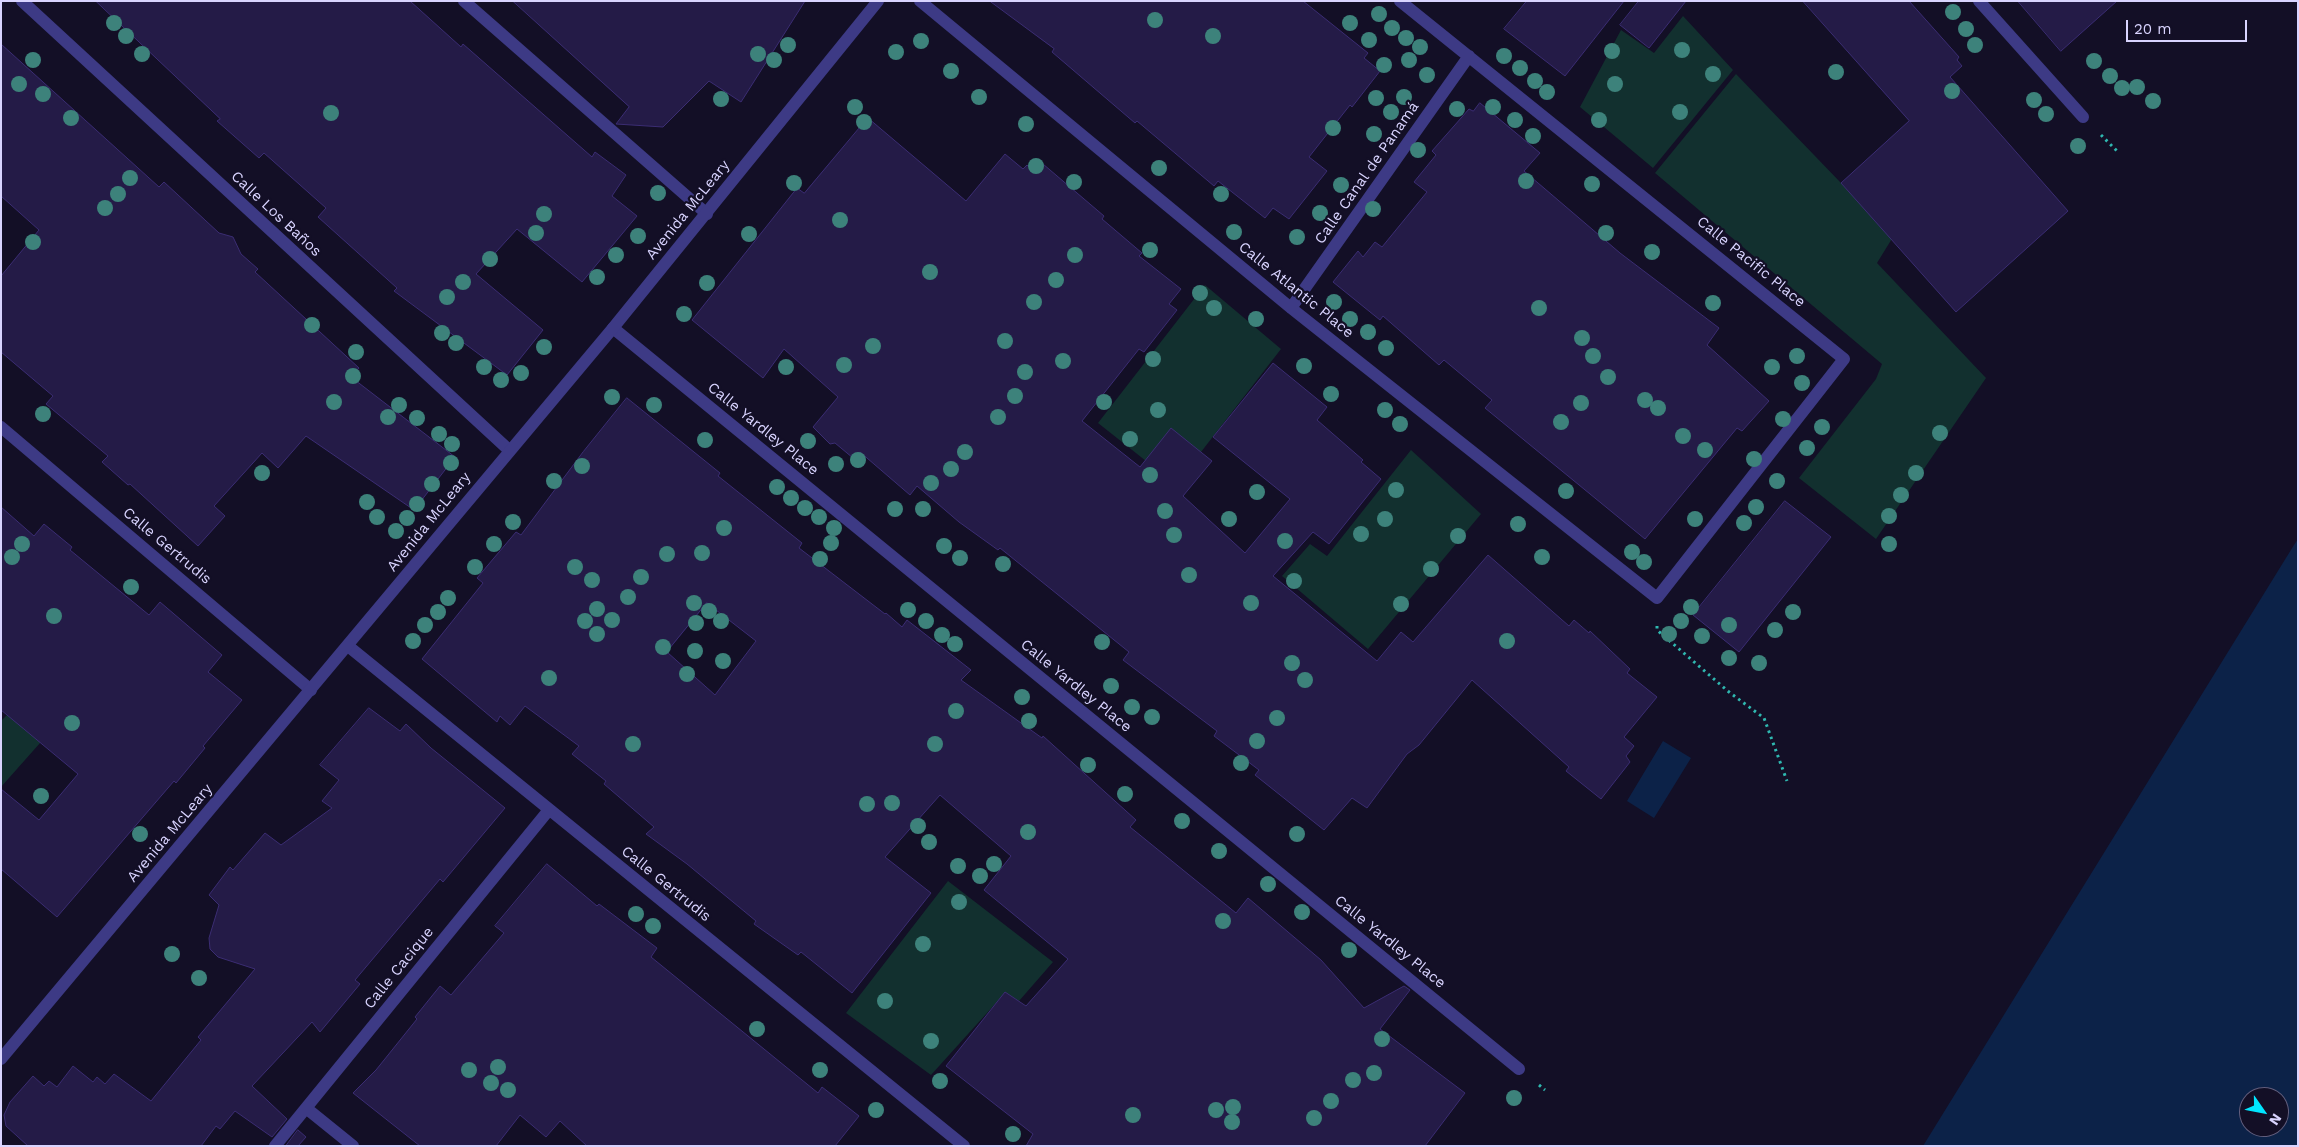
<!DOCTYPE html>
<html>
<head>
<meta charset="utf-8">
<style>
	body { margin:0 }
	#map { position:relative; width:2299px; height:1147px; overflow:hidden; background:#130f26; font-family:"Work Sans",sans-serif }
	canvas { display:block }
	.frame { position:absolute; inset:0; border:2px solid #d9d4ff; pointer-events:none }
	.north { position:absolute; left:2239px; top:1087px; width:50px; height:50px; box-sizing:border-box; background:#130f26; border:1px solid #625e7d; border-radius:50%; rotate:123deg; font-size:14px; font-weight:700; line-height:20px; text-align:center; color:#d9d4ff }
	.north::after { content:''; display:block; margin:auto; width:18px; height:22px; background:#00e5ff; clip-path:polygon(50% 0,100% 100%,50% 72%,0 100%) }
	.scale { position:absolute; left:2126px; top:20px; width:121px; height:22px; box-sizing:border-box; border:2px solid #d9d4ff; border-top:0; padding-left:6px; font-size:15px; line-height:18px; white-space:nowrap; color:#d9d4ff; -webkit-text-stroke:4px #130f26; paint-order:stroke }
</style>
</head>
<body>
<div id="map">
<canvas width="2299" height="1147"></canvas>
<div class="frame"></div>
<div class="north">N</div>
<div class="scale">20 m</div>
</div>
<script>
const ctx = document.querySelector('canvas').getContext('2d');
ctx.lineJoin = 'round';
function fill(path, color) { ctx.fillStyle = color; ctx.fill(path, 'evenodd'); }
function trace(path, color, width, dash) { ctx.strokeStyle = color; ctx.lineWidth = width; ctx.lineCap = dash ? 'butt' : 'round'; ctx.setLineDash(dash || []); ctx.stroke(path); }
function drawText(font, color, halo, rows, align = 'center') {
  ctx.font = font + ' "Work Sans",sans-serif'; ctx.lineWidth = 4.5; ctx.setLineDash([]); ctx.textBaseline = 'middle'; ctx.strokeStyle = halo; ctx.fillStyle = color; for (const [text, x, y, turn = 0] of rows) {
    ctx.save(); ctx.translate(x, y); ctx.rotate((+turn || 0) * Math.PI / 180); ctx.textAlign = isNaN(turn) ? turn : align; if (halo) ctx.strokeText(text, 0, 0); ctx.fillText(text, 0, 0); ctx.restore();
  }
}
const green = new Path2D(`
	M 1683,16 L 1733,70 L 1653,168 L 1580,107 L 1621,30 L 1654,53 Z
	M 1736,74 L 1893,237 L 1877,263 L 1986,378 L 1876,539 L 1799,478 L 1876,379 L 1882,364 L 1655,173 Z
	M 1205,285 L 1281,349 L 1201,452 L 1146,461 L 1098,423 Z
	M 1411,450 L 1481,514 L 1368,649 L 1282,576 L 1310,544 L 1327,556 Z
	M 23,699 L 56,725 L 1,787 L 1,721 Z
	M 948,881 L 1053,962 L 1019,1001 L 1005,993 L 931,1075 L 846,1013 Z`);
const water = new Path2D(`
	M 2298,539 L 2298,1146 L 1923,1146 L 2294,545 ZM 2249,1097 L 2279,1097 L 2279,1127 L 2249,1127 Z
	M 1663,741 L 1691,758 L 1654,818 L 1627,801 Z`);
const building = new Path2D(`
	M 96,1 L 410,1 L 461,47 L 463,44 L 592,157 L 595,152 L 626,175 L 612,196 L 637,216 L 582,282 L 517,229 L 476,274 L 543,330 L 507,375 L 394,291 L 397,288 L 318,217 L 326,208 L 264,153 L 259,158 L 217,121 L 220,119 Z
	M 513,1 L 805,1 L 741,102 L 709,81 L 663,127 L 616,124 L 629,107 Z
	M 990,1 L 1303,1 L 1368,53 L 1364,58 L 1380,71 L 1352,107 L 1350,105 L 1309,157 L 1327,171 L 1289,219 L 1273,208 L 1265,218 L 1218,181 L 1214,186 L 1137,121 L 1135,123 L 1052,52 L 1054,49 Z
	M 1527,1 L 1624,1 L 1565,76 L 1504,29 Z
	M 1639,1 L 1686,1 L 1649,48 L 1620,25 Z
	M 1803,1 L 1909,1 L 1959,57 L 1957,60 L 1962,66 L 1950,77 L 2068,211 L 1956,312 L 1841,183 L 1909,121 Z
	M 2018,1 L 2117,1 L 2061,51 Z
	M 1,44 L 159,187 L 164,182 L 219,233 L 233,237 L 241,254 L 258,269 L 255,272 L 359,368 L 351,377 L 455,457 L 414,510 L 306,436 L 278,468 L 262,453 L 214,506 L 225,516 L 198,546 L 130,484 L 128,485 L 102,462 L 108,456 L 46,404 L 53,396 L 1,352 L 1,276 L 39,230 L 1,196 Z
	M 1480,103 L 1540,153 L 1524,171 L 1620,253 L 1719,328 L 1707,345 L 1769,401 L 1742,431 L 1737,428 L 1645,539 L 1485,408 L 1492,400 L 1444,360 L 1439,365 L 1383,316 L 1380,320 L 1333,282 L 1358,251 L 1363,257 L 1375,242 L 1382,247 L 1427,192 L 1414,182 L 1436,155 L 1432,151 L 1469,109 L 1473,111 Z
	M 868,118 L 966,201 L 1005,154 L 1023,169 L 1027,165 L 1036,173 L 1043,164 L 1104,216 L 1102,219 L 1142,253 L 1139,256 L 1181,289 L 1169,304 L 1177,310 L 1144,352 L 1139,349 L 1082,421 L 1140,467 L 1171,428 L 1212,461 L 1183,496 L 1245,553 L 1290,499 L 1213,437 L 1273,363 L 1327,407 L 1317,420 L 1363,460 L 1361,462 L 1381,479 L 1329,544 L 1313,532 L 1273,576 L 1377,661 L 1401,632 L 1413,642 L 1488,555 L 1569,626 L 1574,620 L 1589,633 L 1590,631 L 1630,669 L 1627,673 L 1657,697 L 1624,737 L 1634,746 L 1626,756 L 1630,762 L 1601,799 L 1566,771 L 1569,767 L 1472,680 L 1419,745 L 1407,754 L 1367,808 L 1352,798 L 1324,830 L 1255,775 L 1259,770 L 1214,736 L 1217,731 L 1123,660 L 1129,652 L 1000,548 L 998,550 L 959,522 L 917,486 L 910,495 L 860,452 L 853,458 L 835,443 L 830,444 L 813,427 L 838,397 L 784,349 L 763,378 L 692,320 L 797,188 L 804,193 Z
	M 627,398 L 720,473 L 718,476 L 802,543 L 799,548 L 885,614 L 886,613 L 902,627 L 907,620 L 971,670 L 961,680 L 1042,738 L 1043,736 L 1136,820 L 1130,827 L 1236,913 L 1248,898 L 1321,960 L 1364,1008 L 1404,986 L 1410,990 L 1380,1029 L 1465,1093 L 1425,1146 L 1026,1146 L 1033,1134 L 946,1066 L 1005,992 L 1026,1006 L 1068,959 L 984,890 L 1011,856 L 940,795 L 885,857 L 931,893 L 852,993 L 801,952 L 798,955 L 754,924 L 756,921 L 687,864 L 646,834 L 654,827 L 604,784 L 606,781 L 572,754 L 579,746 L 525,706 L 510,725 L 500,716 L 497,722 L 422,659 L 483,583 L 477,578 L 516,532 L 521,535 L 583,452 ZM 707,603 L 756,641 L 715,695 L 667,652 Z
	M 1785,501 L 1831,537 L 1739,652 L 1693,615 Z
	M 1,507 L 34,536 L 44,524 L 72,547 L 70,550 L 149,615 L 160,602 L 222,655 L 208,672 L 242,700 L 203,746 L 205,748 L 176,783 L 174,781 L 57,917 L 1,869 L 1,789 L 39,820 L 78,774 L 1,710 Z
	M 369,708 L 400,731 L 406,724 L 431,748 L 505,808 L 443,882 L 440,879 L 355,980 L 360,984 L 320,1032 L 312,1022 L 252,1086 L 287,1119 L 272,1137 L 235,1111 L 220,1129 L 216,1126 L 201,1146 L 28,1146 L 6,1126 L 4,1115 L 10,1102 L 33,1076 L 44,1086 L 49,1081 L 57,1087 L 73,1066 L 93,1082 L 97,1077 L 105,1084 L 114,1074 L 151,1101 L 201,1040 L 198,1037 L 255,969 L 218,957 L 210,949 L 209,938 L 219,905 L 209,895 L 230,867 L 233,870 L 265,833 L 281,845 L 332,808 L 322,801 L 339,780 L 320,765 Z
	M 547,864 L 597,906 L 599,904 L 657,948 L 651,957 L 818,1093 L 822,1087 L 859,1116 L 835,1146 L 587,1146 L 560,1121 L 546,1137 L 520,1115 L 496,1146 L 420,1146 L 353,1093 L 376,1070 L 417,1019 L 415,1017 L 440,986 L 451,995 L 504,933 L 495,926 Z
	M 298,1130 L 306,1137 L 298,1146 L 286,1146 Z`);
const path = new Path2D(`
	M 2101,135 L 2117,151
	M 1657,626 L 1657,630 L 1729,692 L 1764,718 L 1787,781
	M 1539,1085 L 1545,1090`);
const minor = new Path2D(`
	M 22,1 L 509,450
	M 464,1 L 707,214
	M 920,1 L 1291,308 L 1657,598 L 1844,359 L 1400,1
	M 1979,1 L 2083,117
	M 1291,308 L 1469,56
	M 613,328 L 1519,1069
	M 1,427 L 311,690
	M 348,646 L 964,1146
	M 306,1108 L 353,1146
	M 275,1146 L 548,811`);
const tertiary = new Path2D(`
	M 1,1059 L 613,328 L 878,1`);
const trees = [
	[1953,12],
	[1379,14],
	[1155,20],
	[114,23],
	[1350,23],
	[1392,28],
	[1966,29],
	[126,36],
	[1213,36],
	[1406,38],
	[1369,40],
	[921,41],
	[788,45],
	[1975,45],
	[1420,47],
	[1682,50],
	[1612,51],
	[896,52],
	[142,54],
	[758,54],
	[1504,56],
	[33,60],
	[774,60],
	[1409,60],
	[2094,61],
	[1384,65],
	[1520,68],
	[951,71],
	[1836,72],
	[1713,74],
	[1427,75],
	[2110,76],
	[1535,81],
	[19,84],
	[1615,84],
	[2137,87],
	[2122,88],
	[1952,91],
	[1547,92],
	[43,94],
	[979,97],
	[1404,97],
	[1376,98],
	[721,99],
	[2034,100],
	[2153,101],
	[855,107],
	[1493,107],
	[1457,109],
	[1391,112],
	[1680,112],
	[331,113],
	[2046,114],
	[71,118],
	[1515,120],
	[1599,120],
	[864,122],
	[1026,124],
	[1333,128],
	[1374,134],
	[1533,136],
	[2078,146],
	[1418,150],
	[1036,166],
	[1159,168],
	[130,178],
	[1526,181],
	[1074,182],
	[794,183],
	[1592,184],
	[1341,185],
	[658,193],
	[118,194],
	[1221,194],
	[105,208],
	[1373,209],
	[1320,213],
	[544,214],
	[840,220],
	[1234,232],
	[536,233],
	[1606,233],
	[749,234],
	[638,236],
	[1297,237],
	[33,242],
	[1150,250],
	[1652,252],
	[616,255],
	[1075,255],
	[490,259],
	[930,272],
	[597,277],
	[1056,280],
	[463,282],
	[707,283],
	[1200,293],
	[447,297],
	[1034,302],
	[1334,302],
	[1713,303],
	[1214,308],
	[1539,308],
	[684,314],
	[1256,319],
	[1350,319],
	[312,325],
	[1368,332],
	[442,333],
	[1582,338],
	[1005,341],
	[456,343],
	[873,346],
	[544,347],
	[1386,348],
	[356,352],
	[1593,356],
	[1797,356],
	[1153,359],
	[1063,361],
	[844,365],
	[1304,366],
	[484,367],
	[786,367],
	[1772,367],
	[1025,372],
	[521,373],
	[353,376],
	[1608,377],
	[501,380],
	[1802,383],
	[1331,394],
	[1015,396],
	[612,397],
	[1645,400],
	[334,402],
	[1104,402],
	[1581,403],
	[399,405],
	[654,405],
	[1658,408],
	[1158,410],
	[1385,410],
	[43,414],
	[388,417],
	[998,417],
	[417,418],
	[1783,419],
	[1561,422],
	[1400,424],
	[1822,427],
	[1940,433],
	[439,434],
	[1683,436],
	[1130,439],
	[705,440],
	[808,441],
	[452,444],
	[1807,448],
	[1705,450],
	[965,452],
	[1754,459],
	[858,460],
	[451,463],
	[836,464],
	[582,466],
	[951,469],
	[262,473],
	[1916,473],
	[1150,475],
	[554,481],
	[1777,481],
	[931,483],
	[432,484],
	[777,487],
	[1396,490],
	[1566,491],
	[1257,492],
	[1901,495],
	[791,498],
	[367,502],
	[417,504],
	[1756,507],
	[805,508],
	[895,509],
	[923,509],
	[1165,511],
	[1889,516],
	[377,517],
	[819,517],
	[407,518],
	[1229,519],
	[1385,519],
	[1695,519],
	[513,522],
	[1744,523],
	[1518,524],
	[724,528],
	[834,528],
	[396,531],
	[1361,534],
	[1174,535],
	[1458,536],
	[1285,541],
	[831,543],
	[22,544],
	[494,544],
	[1889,544],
	[944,546],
	[1632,552],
	[702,553],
	[667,554],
	[12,557],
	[1542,557],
	[960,558],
	[820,559],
	[1644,562],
	[1003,564],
	[475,567],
	[575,567],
	[1431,569],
	[1189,575],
	[641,577],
	[592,580],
	[1294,581],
	[131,587],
	[628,597],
	[448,598],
	[694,603],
	[1251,603],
	[1401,604],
	[1691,607],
	[597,609],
	[908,610],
	[709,611],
	[438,612],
	[1793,612],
	[54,616],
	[612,620],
	[585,621],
	[721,621],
	[926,621],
	[1681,621],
	[696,623],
	[425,625],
	[1729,625],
	[1775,630],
	[597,634],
	[1669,634],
	[942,635],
	[1702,636],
	[413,641],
	[1507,641],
	[1102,642],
	[955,644],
	[663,647],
	[695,651],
	[1729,658],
	[723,661],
	[1292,663],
	[1759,663],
	[687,674],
	[549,678],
	[1305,680],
	[1111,686],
	[1022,697],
	[1132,707],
	[956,711],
	[1152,717],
	[1277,718],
	[1029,721],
	[72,723],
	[1257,741],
	[633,744],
	[935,744],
	[1241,763],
	[1088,765],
	[1125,794],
	[41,796],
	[892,803],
	[867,804],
	[1182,821],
	[918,826],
	[1028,832],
	[140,834],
	[1297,834],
	[929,842],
	[1219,851],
	[994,864],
	[958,866],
	[980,876],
	[1268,884],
	[959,902],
	[1302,912],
	[636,914],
	[1223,921],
	[653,926],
	[923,944],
	[1349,950],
	[172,954],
	[199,978],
	[885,1001],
	[757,1029],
	[1382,1039],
	[931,1041],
	[498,1067],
	[469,1070],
	[820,1070],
	[1374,1073],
	[1353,1080],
	[940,1081],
	[491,1083],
	[508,1090],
	[1514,1098],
	[1331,1101],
	[1233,1107],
	[876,1110],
	[1216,1110],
	[1133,1115],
	[1314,1118],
	[1232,1122],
	[1013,1134]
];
const streetNames = [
	["Calle Canal de Panamá",1367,173,-55],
	["Avenida McLeary",688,210,-51],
	["Calle Los Baños",276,214,43],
	["Calle Pacific Place",1751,262,39],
	["Calle Atlantic Place",1296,290,39],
	["Calle Yardley Place",763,429,39],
	["Avenida McLeary",429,522,-51],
	["Calle Gertrudis",167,546,40],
	["Calle Yardley Place",1076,686,39],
	["Avenida McLeary",170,833,-50],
	["Calle Gertrudis",666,884,39],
	["Calle Yardley Place",1390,942,39],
	["Calle Cacique",399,968,-51]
];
fill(green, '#12302f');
fill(water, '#0c2248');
fill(building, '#241b47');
trace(building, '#3b2d73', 1);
trace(path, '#2fb8b0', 3, [2.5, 4]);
trace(minor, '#3d3a85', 12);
trace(tertiary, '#3d3a85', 12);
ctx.fillStyle = '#3d827b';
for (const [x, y] of trees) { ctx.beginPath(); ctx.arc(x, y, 8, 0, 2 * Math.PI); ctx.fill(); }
drawText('15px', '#d9d4ff', '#130f26', streetNames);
</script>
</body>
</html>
